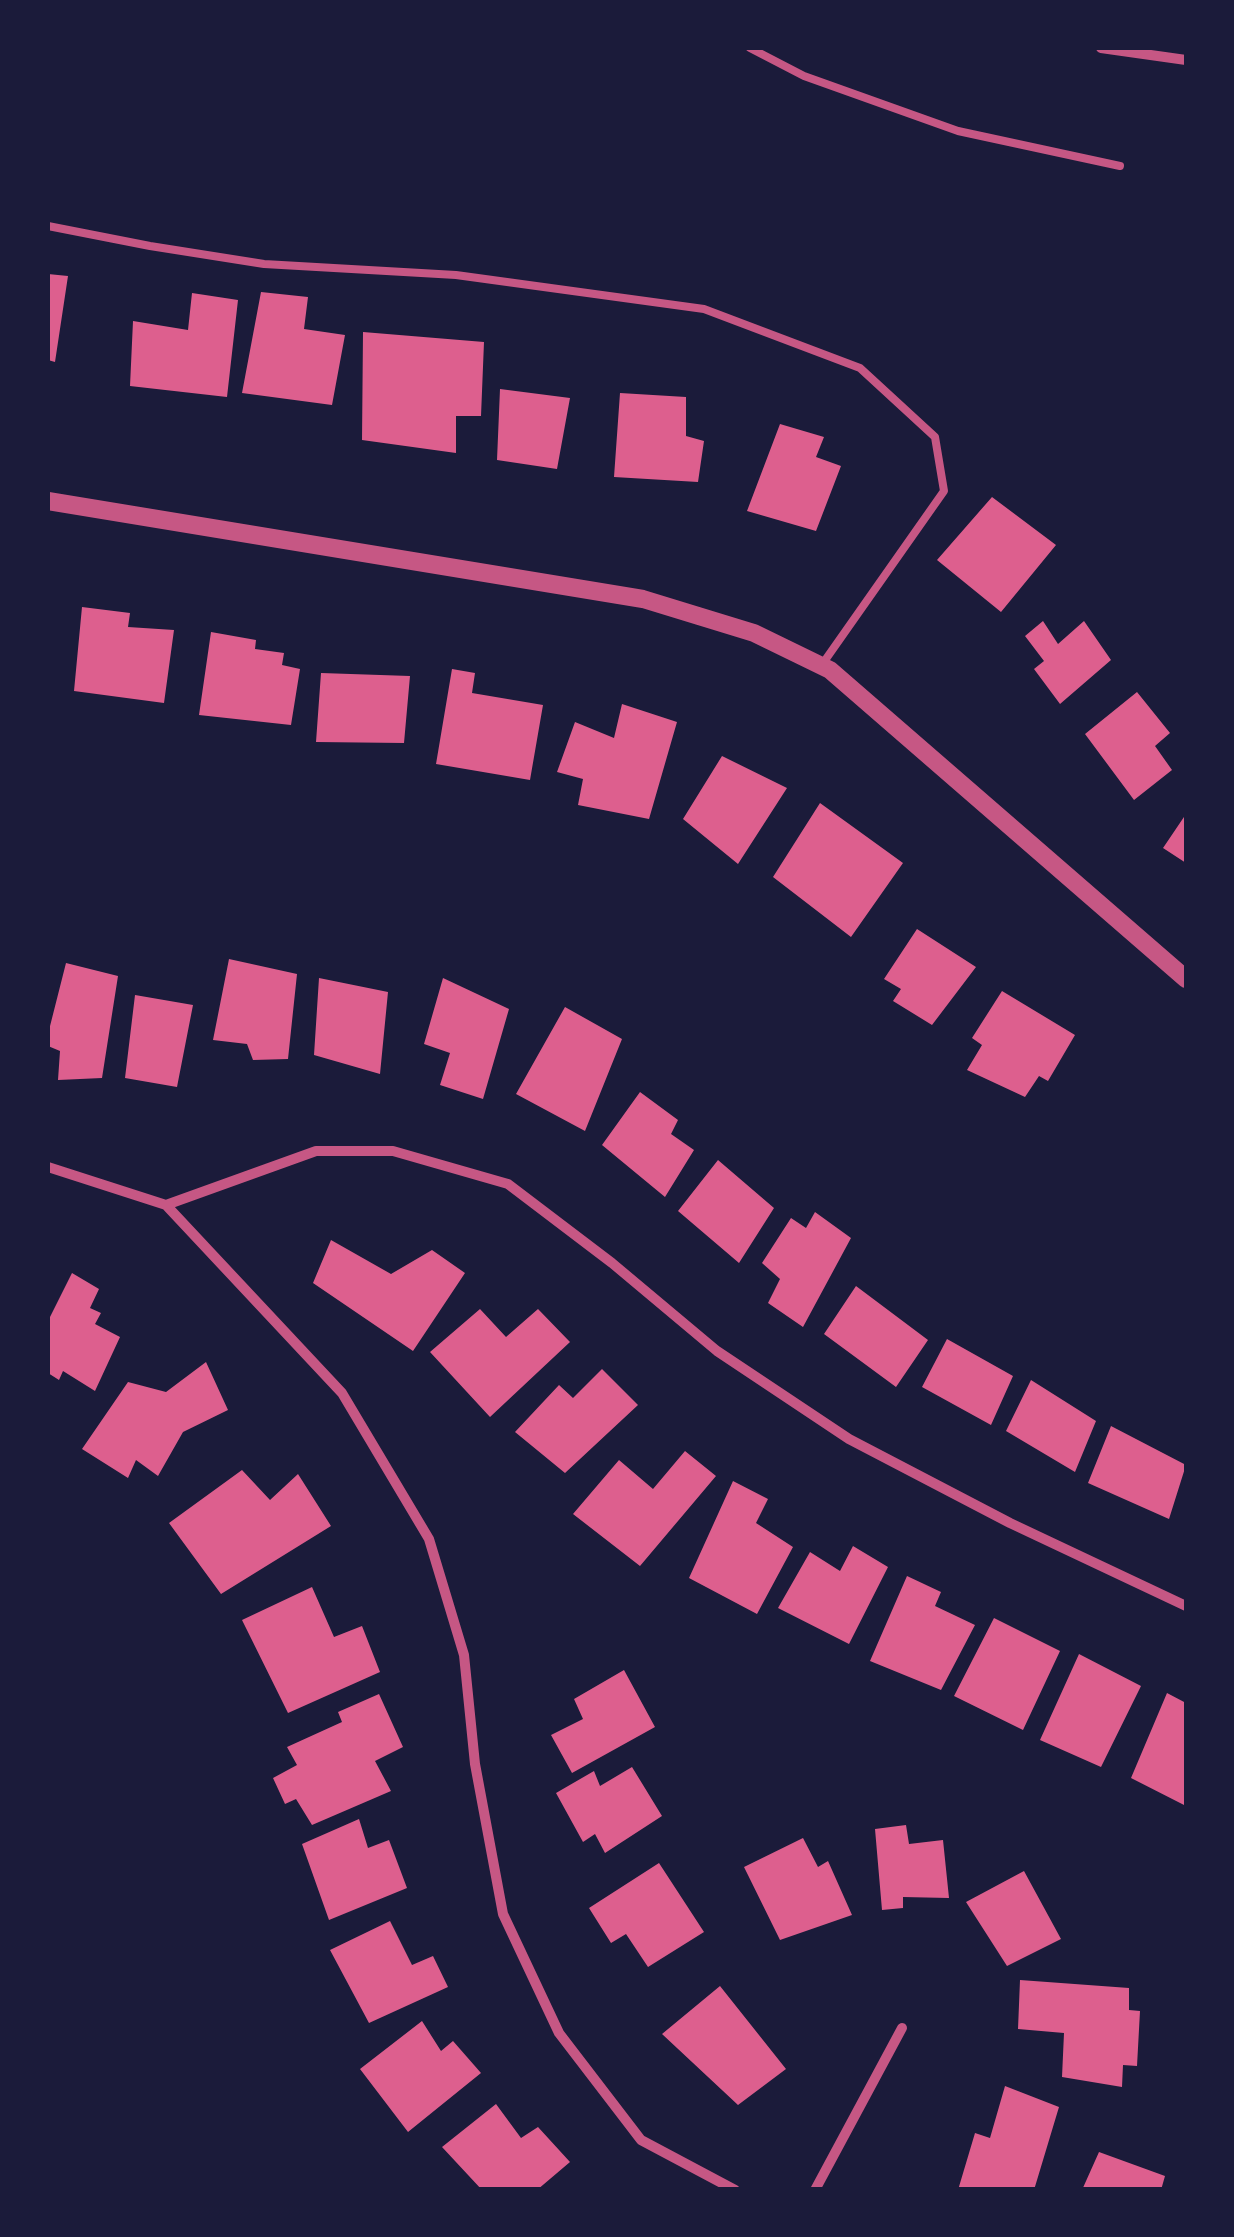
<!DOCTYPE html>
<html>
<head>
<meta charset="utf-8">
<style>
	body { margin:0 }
	#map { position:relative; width:1234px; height:2237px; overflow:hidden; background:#1b1b3a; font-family:Jost,sans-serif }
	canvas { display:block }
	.frame { position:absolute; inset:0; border:50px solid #1b1b3a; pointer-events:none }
</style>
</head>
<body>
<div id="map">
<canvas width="1234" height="2237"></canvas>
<div class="frame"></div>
</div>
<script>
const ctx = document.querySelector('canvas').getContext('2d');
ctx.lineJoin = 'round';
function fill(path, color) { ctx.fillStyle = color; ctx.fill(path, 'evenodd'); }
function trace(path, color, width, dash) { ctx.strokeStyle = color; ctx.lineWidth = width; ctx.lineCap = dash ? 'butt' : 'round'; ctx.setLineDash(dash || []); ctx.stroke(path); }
const building = new Path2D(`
	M 48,274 L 68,276 L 55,362 L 48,360 Z
	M 261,292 L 308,297 L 304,329 L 345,335 L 332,405 L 242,393 Z
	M 192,293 L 238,300 L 227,397 L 130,386 L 133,321 L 188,330 Z
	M 363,332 L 484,342 L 481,416 L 456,416 L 456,453 L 362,440 Z
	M 500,389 L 570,398 L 557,469 L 497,460 Z
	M 620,393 L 686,397 L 686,436 L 704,441 L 698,482 L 614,477 Z
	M 780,424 L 824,437 L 816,457 L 841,466 L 816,531 L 747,511 Z
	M 992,497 L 1056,545 L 1001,612 L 937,560 Z
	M 82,607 L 130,613 L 128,627 L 174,630 L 164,703 L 74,691 Z
	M 1043,621 L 1058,644 L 1084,621 L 1111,660 L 1060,704 L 1034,669 L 1044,661 L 1025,636 Z
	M 211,632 L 256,640 L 255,649 L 284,653 L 282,665 L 300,669 L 291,725 L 199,715 Z
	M 452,669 L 475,673 L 472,693 L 543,705 L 530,780 L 436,764 Z
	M 321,673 L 410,676 L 404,743 L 316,742 Z
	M 1137,692 L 1170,733 L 1155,746 L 1172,770 L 1134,800 L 1085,734 Z
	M 622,704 L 677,722 L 649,819 L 578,805 L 583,779 L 557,772 L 575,722 L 614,738 Z
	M 722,756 L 787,788 L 738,864 L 683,819 Z
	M 820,803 L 903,863 L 851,937 L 773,877 Z
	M 1186,814 L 1186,863 L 1163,848 Z
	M 917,929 L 976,967 L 932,1025 L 893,1001 L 901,989 L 884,979 Z
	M 229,959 L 297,974 L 288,1059 L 253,1060 L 247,1044 L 213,1040 Z
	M 66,963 L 118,976 L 102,1078 L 58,1080 L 60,1051 L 48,1046 L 48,1034 Z
	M 319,978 L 388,992 L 380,1074 L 314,1055 Z
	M 443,978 L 509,1009 L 483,1099 L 440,1085 L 450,1053 L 424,1044 Z
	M 1002,991 L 1075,1035 L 1048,1081 L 1039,1076 L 1025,1097 L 967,1070 L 982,1045 L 972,1038 Z
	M 135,995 L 193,1005 L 177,1087 L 125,1078 Z
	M 565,1007 L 622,1039 L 585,1131 L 516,1094 Z
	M 640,1092 L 678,1120 L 671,1134 L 694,1150 L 665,1197 L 602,1145 Z
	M 718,1160 L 774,1208 L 739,1263 L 678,1211 Z
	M 815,1212 L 851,1238 L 803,1327 L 768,1303 L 780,1279 L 762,1263 L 791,1218 L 806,1228 Z
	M 331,1240 L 391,1274 L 432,1250 L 465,1273 L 413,1351 L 313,1283 Z
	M 72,1273 L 99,1289 L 90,1308 L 101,1313 L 95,1324 L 120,1337 L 95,1391 L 63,1371 L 59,1380 L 48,1373 L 48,1321 Z
	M 856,1286 L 928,1340 L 896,1387 L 824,1334 Z
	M 480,1309 L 506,1337 L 538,1309 L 570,1342 L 490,1417 L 430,1352 Z
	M 947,1339 L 1013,1376 L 991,1425 L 922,1387 Z
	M 206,1362 L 228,1410 L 183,1432 L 158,1476 L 136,1460 L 128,1478 L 82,1449 L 128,1382 L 166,1392 Z
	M 602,1369 L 638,1405 L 565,1473 L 515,1432 L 559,1385 L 573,1398 Z
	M 1031,1380 L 1096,1421 L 1075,1472 L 1006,1431 Z
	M 1111,1426 L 1186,1465 L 1169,1519 L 1088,1483 Z
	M 685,1451 L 716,1476 L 640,1566 L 573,1514 L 619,1460 L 653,1489 Z
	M 242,1470 L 270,1500 L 298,1474 L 331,1526 L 221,1594 L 169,1523 Z
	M 733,1481 L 768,1499 L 756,1523 L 793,1547 L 757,1614 L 689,1578 Z
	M 853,1546 L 888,1567 L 849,1644 L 778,1608 L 810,1552 L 840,1571 Z
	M 907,1576 L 941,1592 L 935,1606 L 975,1625 L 941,1690 L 870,1661 Z
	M 312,1587 L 334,1637 L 362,1626 L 380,1672 L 288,1713 L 242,1620 Z
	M 994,1618 L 1060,1651 L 1023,1730 L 954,1696 Z
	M 1079,1654 L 1141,1686 L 1101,1767 L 1040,1740 Z
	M 624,1670 L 655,1727 L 572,1773 L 551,1735 L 583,1719 L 574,1699 Z
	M 1167,1693 L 1186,1703 L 1186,1806 L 1131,1778 Z
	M 379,1694 L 403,1747 L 375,1761 L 391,1791 L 312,1825 L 296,1799 L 285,1804 L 273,1778 L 297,1765 L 287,1747 L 342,1722 L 338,1712 Z
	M 632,1767 L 662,1816 L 605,1853 L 595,1834 L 583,1842 L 556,1793 L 594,1771 L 600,1786 Z
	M 359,1819 L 368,1848 L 389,1840 L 407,1888 L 329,1920 L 302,1844 Z
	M 906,1825 L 909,1844 L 943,1840 L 949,1898 L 903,1897 L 903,1908 L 882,1910 L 875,1829 Z
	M 803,1838 L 818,1867 L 828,1861 L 852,1915 L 780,1940 L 744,1867 Z
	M 659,1863 L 704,1932 L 648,1967 L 626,1934 L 611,1943 L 589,1908 Z
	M 1024,1871 L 1061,1939 L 1007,1966 L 966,1902 Z
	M 390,1921 L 412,1965 L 433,1956 L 448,1987 L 369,2023 L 330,1950 Z
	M 1020,1980 L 1129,1988 L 1129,2010 L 1140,2011 L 1137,2066 L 1123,2065 L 1122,2087 L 1062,2077 L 1064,2033 L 1018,2029 Z
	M 720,1986 L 786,2069 L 738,2105 L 662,2034 Z
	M 422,2021 L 441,2051 L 453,2041 L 481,2073 L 408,2132 L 360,2069 Z
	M 1005,2086 L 1059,2107 L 1034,2190 L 958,2190 L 975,2133 L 990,2138 Z
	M 496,2104 L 521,2138 L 538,2127 L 570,2162 L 537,2190 L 482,2190 L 442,2147 Z
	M 1099,2152 L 1165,2176 L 1161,2190 L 1082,2190 Z`);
const service = new Path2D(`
	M 750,48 L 804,76 L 958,131 L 1120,166
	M 48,226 L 150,246 L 264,264 L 456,275 L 704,309 L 860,368 L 935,437 L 944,491 L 821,666`);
const minor = new Path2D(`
	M 1101,48 L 1186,60
	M 48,1167 L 166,1205 L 342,1393 L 429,1539 L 464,1655 L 475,1764 L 503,1914 L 559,2033 L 641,2140 L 735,2190
	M 166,1205 L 316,1151 L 393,1151 L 508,1184 L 612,1263 L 717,1351 L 849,1439 L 1010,1523 L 1186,1606
	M 815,2190 L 902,2028`);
const tertiary = new Path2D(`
	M 48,501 L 643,599 L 754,633 L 830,670 L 1186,979`);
fill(building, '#dd5f8e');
trace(service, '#c65784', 8);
trace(minor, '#c65784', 10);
trace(tertiary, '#c65784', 18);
</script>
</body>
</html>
